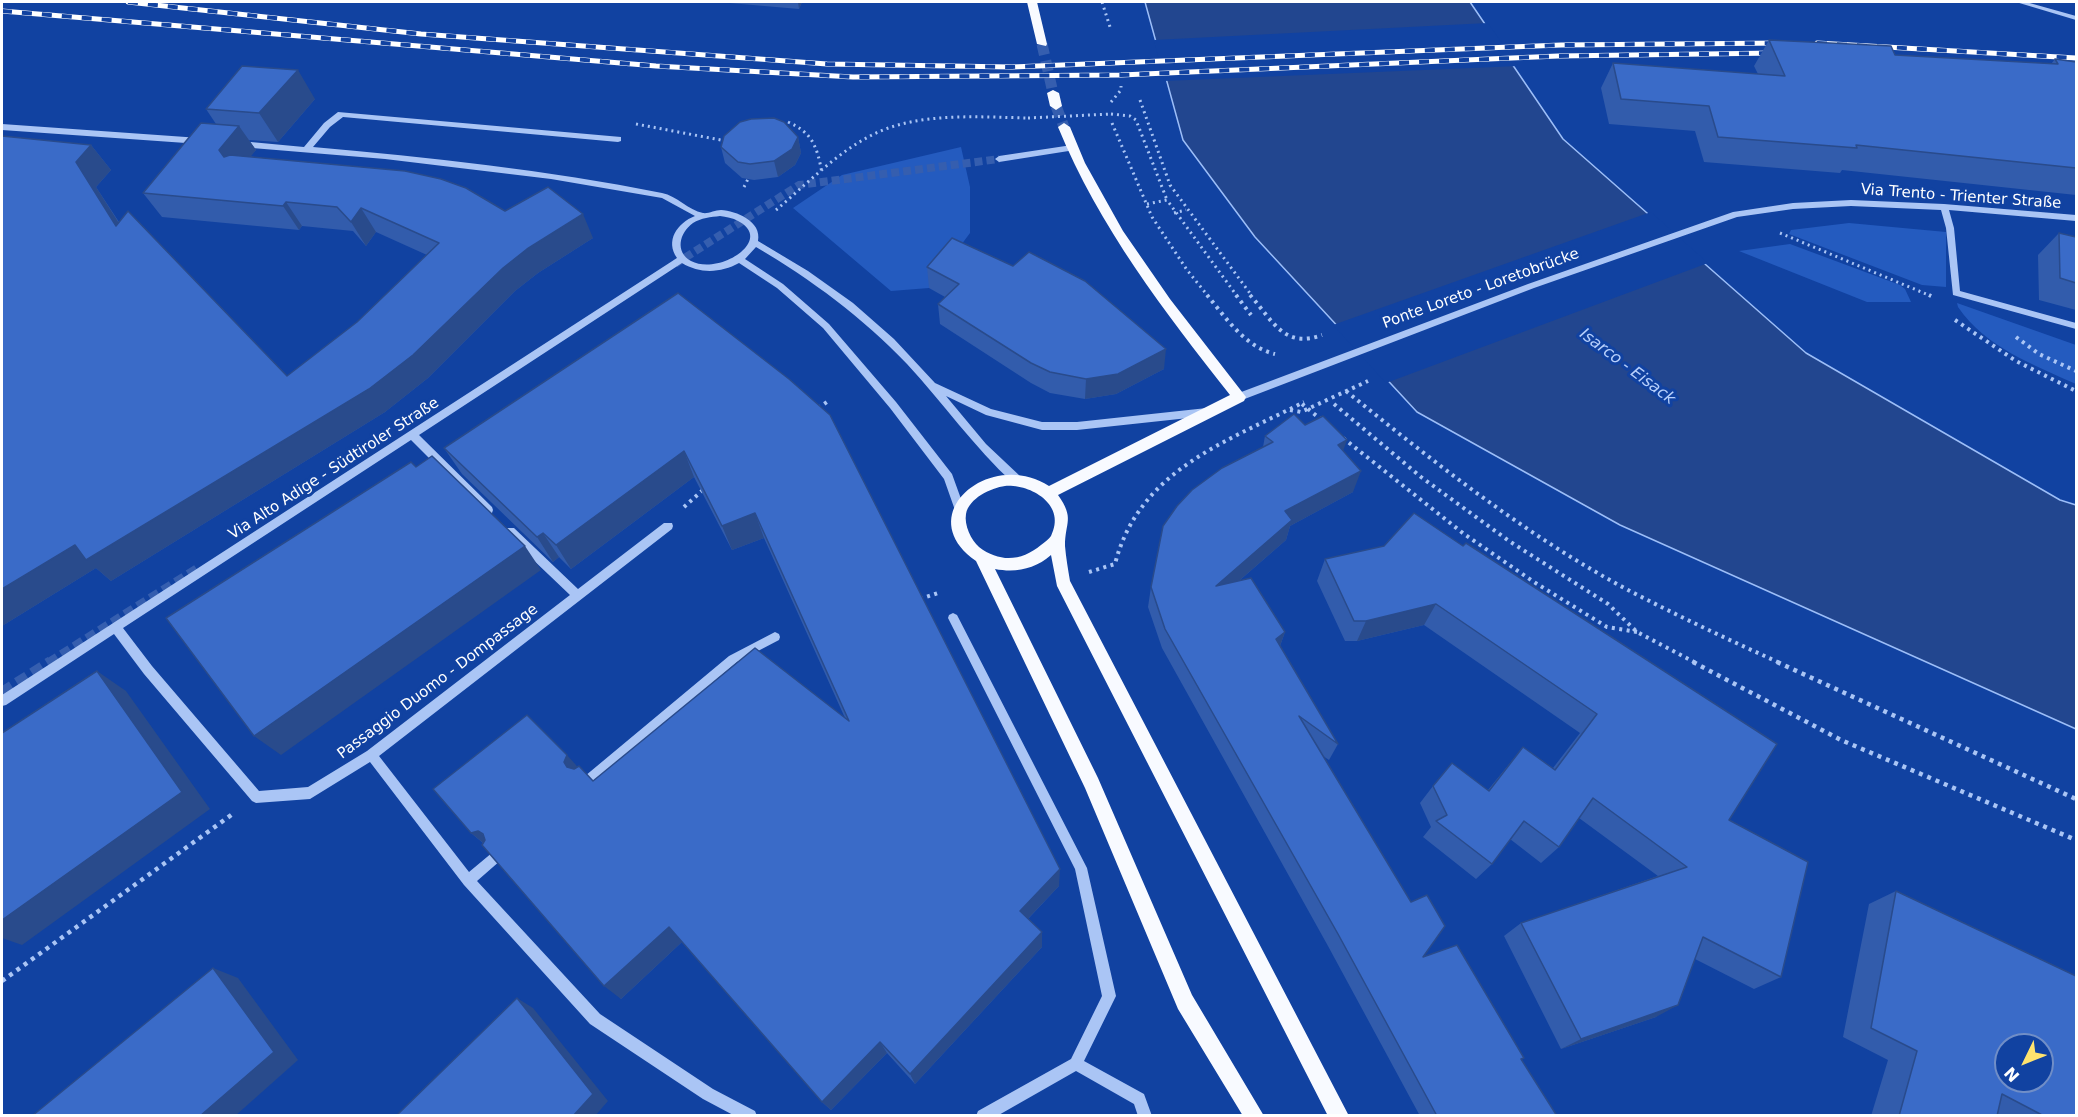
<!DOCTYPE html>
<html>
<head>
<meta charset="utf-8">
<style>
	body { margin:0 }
	#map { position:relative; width:2078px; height:1117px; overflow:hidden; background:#1142a1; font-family:"DejaVu Sans",sans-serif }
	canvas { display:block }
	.frame { position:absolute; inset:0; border:3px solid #fff; pointer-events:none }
	.north { position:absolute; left:1994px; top:1033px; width:60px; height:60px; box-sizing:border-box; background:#1142a1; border:2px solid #708ec7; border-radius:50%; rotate:227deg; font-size:16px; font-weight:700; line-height:24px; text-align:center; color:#fff }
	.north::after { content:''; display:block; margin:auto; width:21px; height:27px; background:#ffe36e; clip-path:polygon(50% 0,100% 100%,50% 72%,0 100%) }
</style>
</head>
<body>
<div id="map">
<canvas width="2078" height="1117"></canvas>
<div class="frame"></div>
<div class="north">N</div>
</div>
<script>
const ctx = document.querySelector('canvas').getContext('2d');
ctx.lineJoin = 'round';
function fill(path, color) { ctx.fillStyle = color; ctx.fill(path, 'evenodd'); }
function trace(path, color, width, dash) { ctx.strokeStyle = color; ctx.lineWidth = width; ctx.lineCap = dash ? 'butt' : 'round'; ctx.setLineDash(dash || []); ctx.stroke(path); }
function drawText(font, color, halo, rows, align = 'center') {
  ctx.font = font + ' "DejaVu Sans",sans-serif'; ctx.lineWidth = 6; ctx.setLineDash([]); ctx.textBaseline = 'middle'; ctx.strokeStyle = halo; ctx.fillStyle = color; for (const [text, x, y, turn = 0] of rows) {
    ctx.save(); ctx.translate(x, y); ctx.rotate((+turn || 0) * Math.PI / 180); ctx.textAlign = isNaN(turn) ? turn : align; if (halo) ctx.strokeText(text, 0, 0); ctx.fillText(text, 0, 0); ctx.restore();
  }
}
const green = new Path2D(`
	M 961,147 L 970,187 L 970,233 L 929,288 L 891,291 L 793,208 L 842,175 Z
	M 1849,223 L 1946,232 L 1946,287 L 1922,285 L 1789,234 L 1791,230 Z
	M 1790,244 L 1900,285 L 1905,289 L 1911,302 L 1867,302 L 1739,251 Z
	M 1957,303 L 2076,345 L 2076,384 C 2034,365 1985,347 1958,307 Z`);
const water = new Path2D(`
	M 1145,2 L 1470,2 L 1563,139 L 1806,353 L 2060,500 L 2076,505 L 2076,729 L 1620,525 L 1417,412 L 1255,237 L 1183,140 Z`);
const pier = new Path2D(`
	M 1488,23 L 1518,66 L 1164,81 L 1154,40 Z
	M 1651,212 L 1708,263 L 1386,383 L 1333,325 Z`);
const minorTunnelFar2 = new Path2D(`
	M 675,264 L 799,185 L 999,159`);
const minorTunnelFar1 = new Path2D(`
	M 49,663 L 199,568`);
const minorTunnel = new Path2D(`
	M 2,693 L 51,662`);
const majorTunnel = new Path2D(`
	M 1042,44 L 1053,93
	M 1056,106 L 1064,127`);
const pathFar2 = new Path2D(`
	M 1102,2 L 1111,30
	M 1140,100 L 1170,185 L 1252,296
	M 1111,102 L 1121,90 L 1121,86
	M 1111,114 L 1130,116 L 1136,120 L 1167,200
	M 788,122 C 813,133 817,147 822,173
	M 1112,123 L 1152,217 L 1187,270 L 1208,296
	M 636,124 L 726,141
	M 744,187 L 748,179
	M 1147,204 L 1167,200 L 1237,296
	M 776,210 C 807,184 837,152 874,134 C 919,112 979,117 1028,118
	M 1174,213 L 1186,210
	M 1780,233 L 1931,296`);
const pathFar1 = new Path2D(`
	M 1207,295 C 1226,318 1245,347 1275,354
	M 1236,295 L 1251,315
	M 1250,295 C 1273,321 1284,349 1322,335
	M 1929,295 L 1931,296
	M 1955,320 L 2016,361 L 2076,391
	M 2016,337 L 2039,354 L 2076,371
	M 1346,391 C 1435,463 1527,536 1628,590 C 1678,616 1729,640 1780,663
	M 1302,404 L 1323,421
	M 1334,404 L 1421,477 L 1509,541 L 1608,604 L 1637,632 L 1696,663
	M 818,408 L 827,402
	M 1290,410 L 1301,412 L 1368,381
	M 1343,438 L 1464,534 L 1534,582 L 1607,627 L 1637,632
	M 684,507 L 705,488
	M 1089,572 L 1115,564 C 1139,470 1226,442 1304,402
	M 920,599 L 941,592`);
const path = new Path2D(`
	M 1693,662 L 1841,740 L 2076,840
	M 1777,662 L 2076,799
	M 2,981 L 234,813`);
const minor = new Path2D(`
	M 2016,2 L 2026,2 L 2076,16 L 2076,20 Z
	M 338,112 L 621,137 L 621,141 L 618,142 L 343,117 L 330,127 L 313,147 C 429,157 547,170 662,193 C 677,196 688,210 703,213 C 708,214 715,210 721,210 C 736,211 762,221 758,241 L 808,271 L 853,303 L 894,339 L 935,383 L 991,409 L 1042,422 L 1077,422 L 1207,408 L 1212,412 L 1207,416 L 1077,430 L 1042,430 L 986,415 L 946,396 L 986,444 L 1021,477 L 1022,480 L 1021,483 L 1013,483 C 974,447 943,403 907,364 C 862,317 812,280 756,247 L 745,259 L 783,284 L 829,324 L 896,402 L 952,474 L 965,510 L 964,513 L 956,513 L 944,479 L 890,408 L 823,328 L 777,288 L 739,263 C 721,273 700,274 682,263 L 419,435 L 492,507 L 493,510 L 492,513 L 484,513 L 411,440 L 123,628 L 152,666 L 259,791 L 308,787 L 367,751 L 570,595 L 506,534 L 505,531 L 506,528 L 514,528 L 578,589 L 664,523 L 672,523 L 673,526 L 672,529 L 379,756 L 469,872 L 493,852 L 497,850 L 501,852 L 503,856 L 501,860 L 477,881 L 600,1014 L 713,1089 L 755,1111 L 757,1116 L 735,1116 L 703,1099 L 590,1024 L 464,885 L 370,762 L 310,799 L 256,803 L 252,801 L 144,674 L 114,634 L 6,705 L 2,706 L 2,695 L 677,258 C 665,241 677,223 695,216 L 662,198 L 551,179 L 385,159 L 240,147 L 236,144 L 240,141 L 304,147 L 324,123 ZM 720,216 C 726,217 733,218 738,221 C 775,240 719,276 691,261 C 675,252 679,233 693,223 C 701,218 711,217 720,216 Z
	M 2,124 L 200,138 L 204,141 L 200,144 L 2,130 Z
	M 1072,145 L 1075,146 L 1075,150 L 999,162 L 995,159 L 999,156 Z
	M 1851,200 L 1944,204 L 2076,215 L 2076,221 L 1949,210 L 1954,228 L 1960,291 L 2076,323 L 2076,329 L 1953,295 L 1946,228 L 1941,210 L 1851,206 L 1793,209 L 1737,217 L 1534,288 L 1242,400 L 1239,401 L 1234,397 L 1236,394 L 1528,284 L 1733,212 L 1793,203 Z
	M 953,613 L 957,615 L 1087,868 L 1116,996 L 1084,1061 L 1144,1094 L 1152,1116 L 1138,1116 L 1134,1104 L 1076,1071 L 997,1116 L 976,1116 L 978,1111 L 1071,1059 L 1102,996 L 1075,869 L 948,618 L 949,615 Z
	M 775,632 L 779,634 L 780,637 L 779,640 L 737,662 L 593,784 L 589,786 L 585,784 L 583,780 L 585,776 L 729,656 Z`);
const major = new Path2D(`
	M 1027,2 L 1037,2 L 1047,44 L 1046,46 L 1037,44 Z
	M 1053,90 L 1059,93 L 1062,106 L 1056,110 L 1050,106 L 1047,93 Z
	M 1064,123 L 1070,127 L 1085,163 L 1123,231 L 1170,299 L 1246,397 L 1244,401 L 1058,495 C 1075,519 1065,522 1065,546 C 1066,558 1068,569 1070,581 L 1349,1116 L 1328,1116 L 1057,586 L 1051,555 C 1035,569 1016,573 995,569 L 1098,778 L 1192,995 L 1264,1116 L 1243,1116 L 1178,1009 L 1085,788 L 976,561 C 910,515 990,448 1049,486 L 1230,395 C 1164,311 1099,227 1058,127 ZM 1005,486 C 1031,484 1067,505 1051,536 C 1049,539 1045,542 1041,545 C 1022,561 1000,563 979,547 C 971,540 964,525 966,514 C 969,498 991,488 1005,486 Z`);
const rail = new Path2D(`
	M 128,2 L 421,34 L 827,64 L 1012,67 L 1561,45 L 1784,43
	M 2,11 L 656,66 L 853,77 L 1121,75 L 1558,56 L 1777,53
	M 1817,43 L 2076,58`);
const pathBridge = new Path2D(`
	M 1028,118 L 1111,114`);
const wall = new Path2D(`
	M 718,2 L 802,2 L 799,9 Z
	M 1769,40 L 1895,55 L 2051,64 L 2055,59 L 2076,62 L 2076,195 L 1842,170 L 1840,173 L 1704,162 L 1695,131 L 1609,124 L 1601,88 L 1613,63 L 1758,74 L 1754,66 Z
	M 315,99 L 278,142 L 249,140 L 256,150 L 250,156 L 505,211 L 593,238 L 538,273 L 515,291 L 428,378 L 385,412 L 111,581 L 96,568 L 2,626 L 2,136 L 91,145 L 111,170 L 96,187 L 119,222 L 287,376 L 357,322 L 427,255 L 376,232 L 366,246 L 353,231 L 302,226 L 299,230 L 162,217 L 143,193 L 216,124 L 206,109 Z
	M 798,137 L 801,153 L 795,165 L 778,177 L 754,180 L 742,178 L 725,163 L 721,147 Z
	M 2059,233 L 2076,237 L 2076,310 L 2039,300 L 2038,255 Z
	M 927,267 L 1164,369 L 1116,394 L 1085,399 L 1050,393 L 1031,383 L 940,324 L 938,304 L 945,297 L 929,288 Z
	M 678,293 L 1059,886 L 1028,919 L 1042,947 L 915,1084 L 887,1053 L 831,1110 L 822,1102 L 682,942 L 621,999 L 483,843 L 471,833 L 577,767 L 593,781 L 845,718 L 764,538 L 732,550 L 694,477 L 571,569 L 559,557 L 553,562 L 462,474 L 444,448 Z
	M 1305,425 L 1343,451 L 1353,492 L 1290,526 L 1286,540 L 1240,580 L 1285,632 L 1280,646 L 1338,744 L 1329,760 L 1323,756 L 1423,957 L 1524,1058 L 1521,1060 L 1557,1116 L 1420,1116 L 1328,946 L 1162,648 L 1148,607 L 1151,587 L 1263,447 L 1265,436 Z
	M 1414,513 L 1729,820 L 1781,977 L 1754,989 L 1695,959 L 1656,1017 L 1561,1049 L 1504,936 L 1521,923 L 1658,876 L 1579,818 L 1559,847 L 1541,863 L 1510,839 L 1492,864 L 1476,879 L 1423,837 L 1431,827 L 1420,803 L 1433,786 L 1488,790 L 1523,747 L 1553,768 L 1580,733 L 1424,625 L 1357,641 L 1345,641 L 1317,581 L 1325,559 L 1384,546 Z
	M 1896,891 L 2076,1116 L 1871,1116 L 1888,1060 L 1843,1037 L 1869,904 Z`);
const shadedWall = new Path2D(`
	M 798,2 L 802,2 L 799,9 Z
	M 298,70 L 315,99 L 278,142 L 259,113 Z
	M 239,126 L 256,150 L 236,175 L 219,150 Z
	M 798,137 L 801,153 L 795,165 L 778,177 L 774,161 Z
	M 91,145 L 111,170 L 96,187 L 136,250 L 116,226 L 76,162 Z
	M 286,202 L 302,226 L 299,230 L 283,206 Z
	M 361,208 L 376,232 L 366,246 L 351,222 Z
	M 583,214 L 593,238 L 538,273 L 515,291 L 428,378 L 385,412 L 111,581 L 96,568 L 2,626 L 2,589 L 503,268 L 527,249 Z
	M 1166,349 L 1164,369 L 1116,394 L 1085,399 L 1086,379 Z
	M 1347,440 L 1339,462 L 1338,445 Z
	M 684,451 L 694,477 L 571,569 L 556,545 Z
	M 1361,471 L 1353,492 L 1290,526 L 1286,540 L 1211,605 L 1216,586 L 1285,511 Z
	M 755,513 L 764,538 L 732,550 L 722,526 Z
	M 543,533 L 559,557 L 553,562 L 537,537 Z
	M 525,546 L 541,570 L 281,755 L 254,736 Z
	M 1436,604 L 1424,625 L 1357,641 L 1366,621 Z
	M 1285,632 L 1278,651 L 1276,639 Z
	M 97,671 L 126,691 L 210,809 L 22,945 L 2,938 L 2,920 Z
	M 567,755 L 584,774 L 567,767 L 564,762 Z
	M 478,831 L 498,848 L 492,850 L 471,833 Z
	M 1060,869 L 1059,886 L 1021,926 L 1020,911 Z
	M 669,927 L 683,941 L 621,999 L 604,986 Z
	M 1042,932 L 1042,947 L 915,1084 L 910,1074 Z
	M 213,968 L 238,978 L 298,1060 L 235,1116 L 200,1116 Z
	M 517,998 L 533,1008 L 608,1101 L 595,1116 L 573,1116 Z
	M 1678,1005 L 1656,1017 L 1561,1049 L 1581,1039 Z
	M 880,1042 L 887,1053 L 831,1110 L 822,1102 Z`);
const building = new Path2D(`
	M 1769,40 L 1891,46 L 1895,55 L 2058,64 L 2055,59 L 2076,62 L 2076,168 L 1856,145 L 1857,148 L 1718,137 L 1709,106 L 1621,99 L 1613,63 L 1785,76 Z
	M 242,66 L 298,70 L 259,113 L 206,109 Z
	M 774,118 L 784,122 L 798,137 L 792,149 L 774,161 L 750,164 L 738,162 L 721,147 L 724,136 L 740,122 L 751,119 Z
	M 201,123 L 239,126 L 219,150 L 224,157 L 230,155 L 405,171 L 441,179 L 466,188 L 505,211 L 548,187 L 583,214 L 527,249 L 503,268 L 413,355 L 369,389 L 86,560 L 75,545 L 2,589 L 2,136 L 91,145 L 76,162 L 116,226 L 128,211 L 287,376 L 357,322 L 439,243 L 361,208 L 351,222 L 337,207 L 286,202 L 283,206 L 143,193 Z
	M 2059,233 L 2076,237 L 2076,283 L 2060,278 Z
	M 952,238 L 1013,266 L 1029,252 L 1085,281 L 1166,349 L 1118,374 L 1086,379 L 1050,372 L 1031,363 L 938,304 L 959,284 L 927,267 Z
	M 678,293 L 789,379 L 830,415 L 1060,869 L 1020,911 L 1042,932 L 910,1074 L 880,1042 L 822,1102 L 669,927 L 604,986 L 482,845 L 485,840 L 483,834 L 478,831 L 471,833 L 433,789 L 527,715 L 567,755 L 564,762 L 567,767 L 574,769 L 579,766 L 593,781 L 755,648 L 849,721 L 755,513 L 722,526 L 684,451 L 556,545 L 543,533 L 537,537 L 444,448 Z
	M 1294,414 L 1305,425 L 1323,416 L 1347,440 L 1338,445 L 1361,471 L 1285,511 L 1292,520 L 1216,586 L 1251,578 L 1285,632 L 1276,639 L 1338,744 L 1299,716 L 1411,902 L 1427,895 L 1445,926 L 1423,957 L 1457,945 L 1524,1058 L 1521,1059 L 1557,1116 L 1437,1116 L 1338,934 L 1165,629 L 1151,587 L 1163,526 L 1177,506 L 1192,490 L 1222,468 L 1273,442 L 1265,436 Z
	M 432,456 L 525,546 L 254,736 L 166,618 L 411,462 L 416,467 Z
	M 1414,513 L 1463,546 L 1466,543 L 1777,744 L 1729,820 L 1808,862 L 1781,977 L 1703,937 L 1678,1005 L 1581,1039 L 1521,923 L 1687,867 L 1593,798 L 1559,847 L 1524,821 L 1492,864 L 1436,821 L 1447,815 L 1433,786 L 1452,763 L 1489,791 L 1523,747 L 1555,770 L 1597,714 L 1436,604 L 1366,621 L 1354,621 L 1325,559 L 1384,546 Z
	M 97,671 L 182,792 L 2,920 L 2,733 Z
	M 1896,891 L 2076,976 L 2076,1116 L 2044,1116 L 2002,1094 L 1997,1116 L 1899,1116 L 1917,1051 L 1871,1028 ZM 2006,1045 L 2042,1045 L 2042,1081 L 2006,1081 Z
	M 213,968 L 274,1052 L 200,1116 L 32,1116 Z
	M 517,998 L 593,1094 L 573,1116 L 396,1116 Z`);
const streetNames = [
	["Via Trento - Trienter Straße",1961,197,4],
	["Ponte Loreto - Loretobrücke",1481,289,-20],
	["Via Alto Adige - Südtiroler Straße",334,469,-33],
	["Passaggio Duomo - Dompassage",438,682,-37]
];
const waterNames = [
	["Isarco - Eisack",1627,367,37]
];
fill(green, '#245bbf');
fill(water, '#22468f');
trace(water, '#9cbef8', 1.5);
fill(pier, '#1142a1');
trace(minorTunnelFar2, '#355eaf', 8, [8, 4]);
trace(minorTunnelFar1, '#355eaf', 10, [10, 5]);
trace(minorTunnel, '#355eaf', 12, [12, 6]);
trace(majorTunnel, '#355eaf', 11, [11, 6]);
trace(pathFar2, '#aac5f5', 3, [2, 4]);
trace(pathFar1, '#aac5f5', 4, [3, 4.5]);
trace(path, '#aac5f5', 4.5, [4, 5]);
fill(minor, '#aac5f5');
fill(major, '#f8faff');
trace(rail, '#fff', 5);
trace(rail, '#1142a1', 4, [10]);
trace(pathBridge, '#aac5f5', 3, [2, 4]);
fill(wall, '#325cac');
fill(shadedWall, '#294b8c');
fill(building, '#3a6bc8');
trace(building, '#294b8c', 1.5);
drawText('15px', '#fff', '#1142a1', streetNames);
drawText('italic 16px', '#b7cffb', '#1142a1', waterNames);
</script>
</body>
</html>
